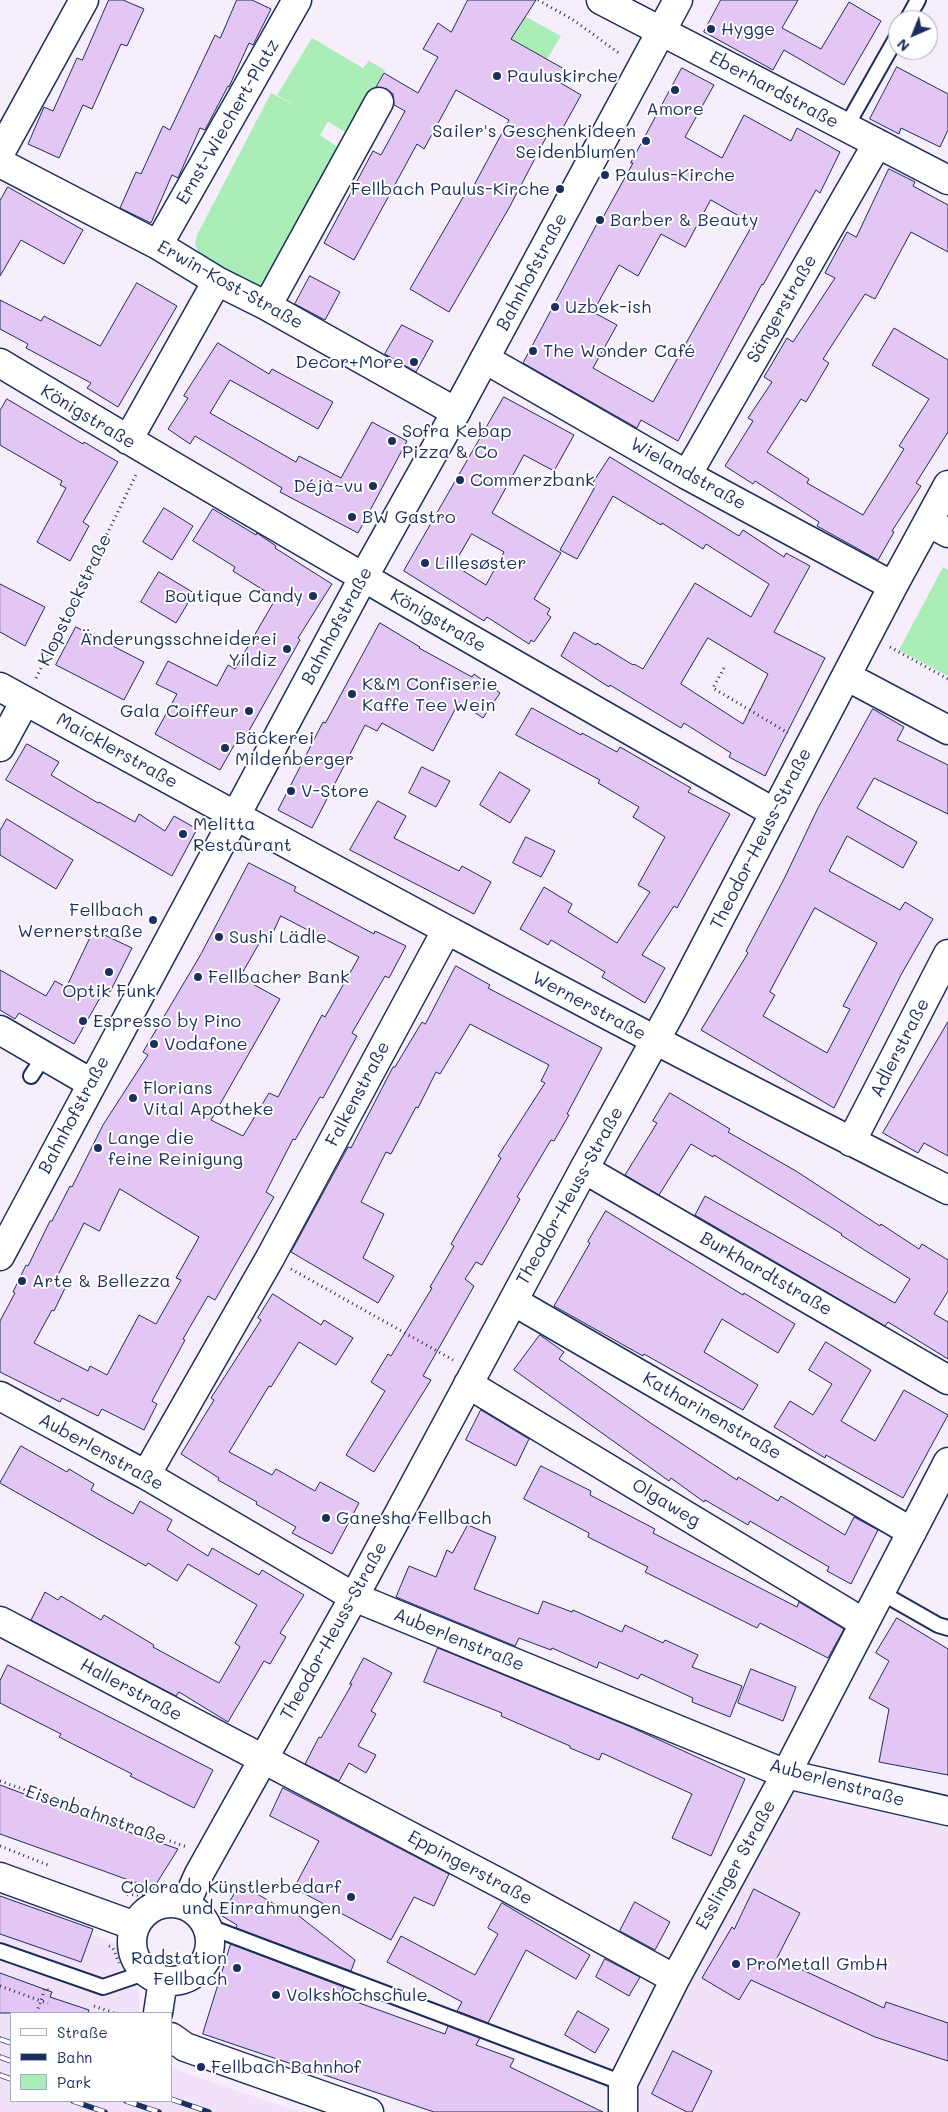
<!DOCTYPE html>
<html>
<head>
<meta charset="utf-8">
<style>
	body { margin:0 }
	#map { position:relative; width:948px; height:2112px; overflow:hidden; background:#f7eefc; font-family:Mali,sans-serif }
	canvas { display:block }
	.legend { position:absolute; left:10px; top:2012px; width:162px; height:90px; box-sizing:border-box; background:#fff; border:1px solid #a4acbf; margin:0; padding:6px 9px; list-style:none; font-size:15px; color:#1b2f5e }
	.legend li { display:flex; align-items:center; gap:10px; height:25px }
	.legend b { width:25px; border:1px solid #a4acbf }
	.north { position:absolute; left:888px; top:10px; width:50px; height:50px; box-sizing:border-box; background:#fff; border:1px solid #a4acbf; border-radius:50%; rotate:224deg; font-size:14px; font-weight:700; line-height:20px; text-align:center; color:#1b2f5e }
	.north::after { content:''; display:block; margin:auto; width:18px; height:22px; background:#1b2f5e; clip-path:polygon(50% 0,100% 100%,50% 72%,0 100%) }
</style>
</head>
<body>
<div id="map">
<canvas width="948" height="2112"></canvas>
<ul class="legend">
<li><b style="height:6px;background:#fff"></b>Straße</li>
<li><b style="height:6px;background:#1b2f5e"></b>Bahn</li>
<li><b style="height:14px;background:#aaedb7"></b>Park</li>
</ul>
<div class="north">N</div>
</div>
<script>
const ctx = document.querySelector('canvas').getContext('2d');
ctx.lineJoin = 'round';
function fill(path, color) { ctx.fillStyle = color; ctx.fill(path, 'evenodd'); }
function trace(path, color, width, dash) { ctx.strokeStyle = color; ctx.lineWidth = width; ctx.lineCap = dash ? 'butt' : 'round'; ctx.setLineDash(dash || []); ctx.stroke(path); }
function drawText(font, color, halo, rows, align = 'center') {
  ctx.font = font + ' Mali,sans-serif'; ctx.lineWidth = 4; ctx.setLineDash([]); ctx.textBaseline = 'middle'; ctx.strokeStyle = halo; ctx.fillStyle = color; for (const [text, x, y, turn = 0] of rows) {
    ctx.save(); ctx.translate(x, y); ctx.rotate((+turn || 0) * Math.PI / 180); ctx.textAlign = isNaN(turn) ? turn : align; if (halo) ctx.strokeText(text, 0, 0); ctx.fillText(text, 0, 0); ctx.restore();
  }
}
const built = new Path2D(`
	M 804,1768 L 948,1798 L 948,2112 L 623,2112 Z
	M 0,1900 L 117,1944 L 139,1991 L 139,2013 L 11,2013 L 11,2101 L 171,2101 L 171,2068 L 300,2112 L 0,2112 Z`);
const green = new Path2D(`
	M 495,0 L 561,36 L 547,59 L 475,18 Z
	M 312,38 L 363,68 L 369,61 L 385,70 L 349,134 L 328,122 L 320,135 L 339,148 L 262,292 L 200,256 L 195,244 L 197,235 L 271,93 L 300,108 L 277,95 Z
	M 943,567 L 948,570 L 948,676 L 899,650 Z`);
const building = new Path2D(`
	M 109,0 L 123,0 L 144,9 L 127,46 L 121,44 L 92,109 L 83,105 L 59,158 L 28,144 L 44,107 L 53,111 L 77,58 L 82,60 Z
	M 237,0 L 252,0 L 271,9 L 253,45 L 249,43 L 229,87 L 228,86 L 205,130 L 200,128 L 178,178 L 172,175 L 151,223 L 120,208 L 136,172 L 141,174 L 163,126 L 170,130 L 215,35 L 220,38 Z
	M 468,0 L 536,0 L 511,39 L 566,70 L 559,82 L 581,95 L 560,133 L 551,128 L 509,208 L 449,312 L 410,289 L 469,187 L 472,189 L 509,120 L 456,90 L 424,149 L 417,144 L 354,260 L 324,243 L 373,151 L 381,155 L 405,111 L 394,105 L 393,94 L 387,89 L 376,87 L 384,73 L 418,93 L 438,57 L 423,49 L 438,23 L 451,32 Z
	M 721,0 L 798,0 L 782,28 L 821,49 L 849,2 L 881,21 L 844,85 L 784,50 L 773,70 L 704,32 Z
	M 897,67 L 948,94 L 948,130 L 940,147 L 901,128 L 899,134 L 870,119 Z
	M 682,68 L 714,85 L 685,137 L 722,158 L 744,115 L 791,141 L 797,128 L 840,152 L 820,193 L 816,190 L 763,285 L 762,284 L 678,441 L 641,420 L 637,428 L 523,363 L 600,218 L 602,219 L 633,163 L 631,163 ZM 711,200 L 753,224 L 653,402 L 593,368 L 617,325 L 593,312 L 619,265 L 638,276 L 661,234 L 685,247 Z
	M 889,169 L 915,182 L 913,186 L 948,205 L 948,252 L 911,232 L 875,299 L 865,294 L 823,359 L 829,363 L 806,402 L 801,399 L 767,452 L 809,479 L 807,483 L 863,515 L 904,449 L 899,446 L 929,399 L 872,365 L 894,328 L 948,360 L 948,432 L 916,483 L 921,486 L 892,531 L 894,532 L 878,560 L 817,526 L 819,522 L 755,481 L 753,484 L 725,466 L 753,421 L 748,418 L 772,382 L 764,377 L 787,338 L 793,342 L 835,278 L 825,273 L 847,232 L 856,237 Z
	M 8,187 L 83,230 L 64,264 L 21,240 L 0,276 L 0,201 Z
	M 310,276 L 340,292 L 325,320 L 295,304 Z
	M 137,283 L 177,306 L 118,407 L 87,388 L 91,383 L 26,348 L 28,344 L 0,329 L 0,300 L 41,321 L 44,316 L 100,346 Z
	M 402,325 L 433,341 L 416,372 L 385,354 Z
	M 218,343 L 269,374 L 272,369 L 333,402 L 318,429 L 230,380 L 210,413 L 296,462 L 299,456 L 341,478 L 372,422 L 407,441 L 358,533 L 280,492 L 282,488 L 195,436 L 190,444 L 168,429 L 188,398 L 184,396 Z
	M 504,397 L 574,435 L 554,471 L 524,455 L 492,513 L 561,553 L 534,599 L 550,609 L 547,614 L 551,617 L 534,642 L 531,640 L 529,644 L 487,617 L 484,621 L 404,571 ZM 472,534 L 504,552 L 486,585 L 454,565 Z
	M 7,399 L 83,444 L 84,442 L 118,462 L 83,522 L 89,526 L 70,561 L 37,542 L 66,488 L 60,485 L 62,481 L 0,445 L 0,411 Z
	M 610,457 L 739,536 L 743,530 L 784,557 L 786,553 L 810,566 L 774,632 L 825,658 L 765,776 L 729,757 L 731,753 L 684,723 L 681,728 L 610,685 L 609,687 L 561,656 L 574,632 L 596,645 L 597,643 L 633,665 L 634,664 L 643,669 L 695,583 L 751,617 L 769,584 L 706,544 L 703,549 L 662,523 L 661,525 L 613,496 L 577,559 L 560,550 L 596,485 L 593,483 ZM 708,638 L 768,674 L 743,724 L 681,684 Z
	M 164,508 L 193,526 L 172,560 L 143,542 Z
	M 213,509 L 256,535 L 257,533 L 276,546 L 275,548 L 332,584 L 298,638 L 300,640 L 246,736 L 241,733 L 220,770 L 155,734 L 177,694 L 156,684 L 168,661 L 217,686 L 228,665 L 235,669 L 276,598 L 233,571 L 235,567 L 193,541 Z
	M 159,572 L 194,593 L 176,623 L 141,602 Z
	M 0,584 L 45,607 L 25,646 L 0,632 Z
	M 380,623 L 420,647 L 419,648 L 472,677 L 474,674 L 500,693 L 483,718 L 459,702 L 433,751 L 382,723 L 377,731 L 365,725 L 312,828 L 278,810 L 323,722 L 325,723 Z
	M 76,627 L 144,662 L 124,700 L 56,665 Z
	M 532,708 L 581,735 L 582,733 L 617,752 L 620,747 L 691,788 L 688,792 L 730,814 L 677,908 L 674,906 L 642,955 L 665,968 L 645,1003 L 602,977 L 605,972 L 551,940 L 548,945 L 520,929 L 544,887 L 572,904 L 568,912 L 617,943 L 650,892 L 638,885 L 665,837 L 633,817 L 639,807 L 598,783 L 600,780 L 516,735 Z
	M 873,709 L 904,727 L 897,740 L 948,765 L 948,814 L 874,778 L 857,808 L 917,842 L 903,868 L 847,836 L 829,871 L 900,910 L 905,902 L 933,919 L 902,973 L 834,1108 L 701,1030 L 748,953 L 746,951 L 784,879 L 818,808 ZM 815,908 L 877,943 L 843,1006 L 850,1009 L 827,1053 L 763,1016 L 775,995 L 770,992 Z
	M 27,744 L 59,762 L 51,775 L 98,803 L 99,802 L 135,822 L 139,814 L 165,831 L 174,816 L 197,829 L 172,876 L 6,780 Z
	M 422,767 L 450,781 L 436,807 L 409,793 Z
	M 500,772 L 530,790 L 510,823 L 480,805 Z
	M 378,801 L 406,816 L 394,838 L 459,871 L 462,866 L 491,882 L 474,914 L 350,850 Z
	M 7,819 L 73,860 L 56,889 L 0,855 L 0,831 Z
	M 526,837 L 555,851 L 541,877 L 513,863 Z
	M 249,863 L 296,887 L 294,891 L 374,934 L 375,931 L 406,946 L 389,978 L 385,976 L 352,1033 L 357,1036 L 323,1098 L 320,1097 L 295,1140 L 293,1139 L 266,1192 L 274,1197 L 215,1300 L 208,1296 L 183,1339 L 185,1340 L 152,1401 L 157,1404 L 144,1430 L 102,1409 L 98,1416 L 62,1398 L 60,1402 L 0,1372 L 0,1321 L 15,1293 L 13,1292 L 26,1265 L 28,1266 L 50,1221 L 52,1221 L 70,1186 L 72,1187 L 103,1125 L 148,1055 L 143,1052 L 201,954 ZM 281,916 L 359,957 L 325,1017 L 322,1015 L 278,1097 L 269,1093 L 243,1136 L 211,1120 L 280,999 L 240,977 L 265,933 L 271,936 ZM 120,1189 L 199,1237 L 176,1278 L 181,1280 L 156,1324 L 139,1315 L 107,1375 L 90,1366 L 88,1371 L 34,1343 L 52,1310 L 54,1311 L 67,1284 L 56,1279 L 84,1223 L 99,1231 Z
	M 94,930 L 132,948 L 110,992 L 105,989 L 74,1044 L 19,1013 L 15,1019 L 0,1010 L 0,970 L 46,996 L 55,981 L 66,987 Z
	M 456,966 L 490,985 L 488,988 L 602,1048 L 567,1114 L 569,1115 L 554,1141 L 551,1140 L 517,1197 L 520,1199 L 482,1265 L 476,1262 L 465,1279 L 474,1286 L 423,1376 L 431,1380 L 374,1472 L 346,1455 L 385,1391 L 371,1382 L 388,1354 L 391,1356 L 432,1288 L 430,1287 L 454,1246 L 451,1244 L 501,1158 L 498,1156 L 545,1083 L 541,1081 L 549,1065 L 470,1024 L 440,1074 L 436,1072 L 418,1108 L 416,1107 L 391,1154 L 386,1152 L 361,1202 L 384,1214 L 363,1258 L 394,1276 L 378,1303 L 291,1252 L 348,1147 L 351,1148 L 393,1067 L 395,1067 L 422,1022 L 425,1024 Z
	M 948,1022 L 948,1156 L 924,1143 L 918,1153 L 883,1133 Z
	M 670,1093 L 730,1129 L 728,1132 L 796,1171 L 880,1226 L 881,1224 L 919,1249 L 922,1244 L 948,1260 L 948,1291 L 934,1314 L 948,1322 L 948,1359 L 888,1322 L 885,1326 L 695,1215 L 705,1196 L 895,1303 L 910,1279 L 841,1235 L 842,1234 L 714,1155 L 713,1157 L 691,1144 L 659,1195 L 625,1175 L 657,1123 L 653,1121 Z
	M 606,1211 L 743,1295 L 744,1293 L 795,1324 L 778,1353 L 722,1319 L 704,1352 L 758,1385 L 743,1410 L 644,1354 L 643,1356 L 554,1306 L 590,1243 L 588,1242 Z
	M 273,1294 L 321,1325 L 324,1320 L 353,1338 L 336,1365 L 299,1342 L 271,1387 L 269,1386 L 229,1452 L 272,1475 L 276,1469 L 315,1491 L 320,1482 L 359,1503 L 332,1554 L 292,1533 L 296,1527 L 256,1504 L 257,1502 L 218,1480 L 219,1478 L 181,1454 L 214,1400 L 211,1398 L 261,1320 L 258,1318 Z
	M 540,1335 L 564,1352 L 559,1359 L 652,1424 L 737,1480 L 738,1477 L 778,1501 L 781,1496 L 845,1535 L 854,1517 L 878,1530 L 851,1584 L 827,1571 L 829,1567 L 750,1521 L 748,1525 L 705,1500 L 704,1502 L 671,1478 L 669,1481 L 514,1370 Z
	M 826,1342 L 871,1370 L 841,1421 L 875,1441 L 904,1390 L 948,1415 L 903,1498 L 826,1455 L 825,1458 L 774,1427 L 790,1401 L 813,1415 L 832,1384 L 809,1370 Z
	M 481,1410 L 529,1439 L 516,1466 L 466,1440 Z
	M 21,1446 L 67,1472 L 69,1469 L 94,1484 L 91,1490 L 133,1514 L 140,1501 L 172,1520 L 167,1530 L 208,1556 L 212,1548 L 259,1575 L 262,1570 L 304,1595 L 280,1633 L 286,1637 L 270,1664 L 264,1661 L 228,1722 L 179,1692 L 176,1696 L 31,1620 L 45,1592 L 58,1600 L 61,1596 L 101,1620 L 104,1615 L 154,1645 L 153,1647 L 219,1683 L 240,1647 L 235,1643 L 257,1605 L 188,1564 L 177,1581 L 148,1563 L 146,1566 L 0,1483 Z
	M 541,1466 L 591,1491 L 590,1495 L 655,1529 L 653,1533 L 797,1607 L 799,1602 L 844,1629 L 828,1658 L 760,1623 L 757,1628 L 645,1572 L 648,1567 L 588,1537 L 589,1533 L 524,1499 Z
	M 468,1525 L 496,1537 L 474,1589 L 538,1614 L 543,1601 L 572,1612 L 573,1610 L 622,1632 L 625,1625 L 663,1643 L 665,1640 L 698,1655 L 692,1667 L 742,1686 L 730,1717 L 692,1702 L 693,1698 L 641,1674 L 638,1679 L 599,1662 L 597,1668 L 552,1648 L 551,1650 L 519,1638 L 515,1646 L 396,1597 L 409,1566 L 436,1577 L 447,1550 L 452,1553 Z
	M 897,1618 L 948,1649 L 948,1775 L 879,1762 L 889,1709 L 869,1698 L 889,1661 L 876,1653 Z
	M 438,1648 L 633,1728 L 745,1779 L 711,1856 L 672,1838 L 692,1794 L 602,1753 L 599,1760 L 570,1748 L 570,1746 L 501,1716 L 502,1713 L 424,1682 Z
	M 364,1658 L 392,1673 L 371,1711 L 376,1714 L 358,1746 L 376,1755 L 366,1773 L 349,1763 L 339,1781 L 305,1764 L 319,1737 L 321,1738 L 352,1684 L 350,1684 Z
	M 8,1665 L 213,1770 L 194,1808 L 130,1776 L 132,1774 L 59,1737 L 61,1734 L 0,1703 L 0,1681 Z
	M 751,1669 L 796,1687 L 783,1721 L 738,1703 Z
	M 0,1785 L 89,1818 L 178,1849 L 153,1889 L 112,1874 L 0,1834 Z
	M 283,1788 L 449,1874 L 434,1906 L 414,1897 L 391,1940 L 294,1888 L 319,1841 L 270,1816 Z
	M 240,1884 L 283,1909 L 285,1905 L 355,1960 L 351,1971 L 236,1928 L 237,1925 L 222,1916 Z
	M 754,1889 L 800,1913 L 777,1958 L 884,2008 L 886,2002 L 948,2023 L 948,2061 L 875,2037 L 751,1980 L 739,2000 L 702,1978 L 732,1927 L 734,1929 Z
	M 0,1896 L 93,1929 L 81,1962 L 0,1934 Z
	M 635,1902 L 670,1922 L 655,1950 L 620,1931 Z
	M 502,1903 L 590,1955 L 576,1979 L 526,1950 L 488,2023 L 457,2011 L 462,2002 L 387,1962 L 401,1936 L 475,1975 L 498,1934 L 488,1928 Z
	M 231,1944 L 344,1987 L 340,1996 L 445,2034 L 448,2026 L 480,2038 L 476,2045 L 514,2059 L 510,2067 L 603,2112 L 434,2112 L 203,2034 Z
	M 605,1959 L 640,1977 L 629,1996 L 596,1977 Z
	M 0,1973 L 52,1992 L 50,1997 L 89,2010 L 88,2013 L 0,2013 Z
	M 578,2011 L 609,2029 L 595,2053 L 565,2035 Z
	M 673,2051 L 712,2071 L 692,2112 L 687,2112 L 652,2094 Z`);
const path = new Path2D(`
	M 538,0 L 575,21 L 620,54
	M 890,647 L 948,679
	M 724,668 L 713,688 L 788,733
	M 36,678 L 137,473
	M 291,1269 L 453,1360
	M 0,1781 L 187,1847
	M 0,1846 L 48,1865
	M 127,1894 C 142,1896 151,1896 163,1887
	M 109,1946 L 113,1948 L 119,1963
	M 0,1986 L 41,2001 L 45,1988 L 48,1990
	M 187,1989 L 204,1981 L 219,1950
	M 94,2006 L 114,2013
	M 36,2013 L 41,2001 L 48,2003`);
const service = new Path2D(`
	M 907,20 L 918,0
	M 846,127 L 898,35
	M 31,1076 L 44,1056
	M 880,1592 L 938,1625 L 948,1628
	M 207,1926 L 623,2083
	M 0,1951 L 103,1987 L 147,1972`);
const minor = new Path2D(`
	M 601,0 L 948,180
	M 0,153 L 84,0
	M 0,163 L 158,245 L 217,281 L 267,306 L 456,412
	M 158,245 L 297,0
	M 267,306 L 379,102
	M 485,359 L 687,475 L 893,586
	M 0,363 C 256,517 515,665 775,813
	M 128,440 L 217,281
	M 687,475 L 877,144
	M 928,522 L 948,533
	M 846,676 L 948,730
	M 0,687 C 314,859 628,1030 948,1190
	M 0,747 L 25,701
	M 0,1030 L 91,1083
	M 851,1142 L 948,954
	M 584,1169 L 948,1380
	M 513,1301 L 912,1532
	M 468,1384 L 864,1623
	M 0,1396 L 146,1475 L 354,1597 L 786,1774 L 948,1811
	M 146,1475 L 270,1258 L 446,931
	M 0,1621 L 507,1887 L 675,1979
	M 0,1877 L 135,1926
	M132 1942a39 39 0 1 1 78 0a39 39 0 1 1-78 0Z
	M 185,1905 L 199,1874 L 354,1597 L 584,1169 L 673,1008 L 893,586 L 948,485
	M 158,2013 L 163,1980
	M 171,2037 L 185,2047 L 369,2112
	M 623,2112 L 623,2083 L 675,1979 L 786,1774 L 948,1462`);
const tertiary = new Path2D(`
	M 0,1256 L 363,578 L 456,412 L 678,0`);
const rail = new Path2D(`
	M 0,2039 L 11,2043
	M 0,2057 L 11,2061
	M 0,2075 L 11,2079
	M 171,2099 L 209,2112
	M 73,2101 L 105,2112
	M 126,2101 L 159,2112`);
const markers = [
	[711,29,5,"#1b2f5e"],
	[497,76,5,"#1b2f5e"],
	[675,90,5,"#1b2f5e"],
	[646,141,5,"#1b2f5e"],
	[605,175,5,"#1b2f5e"],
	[560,189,5,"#1b2f5e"],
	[600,220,5,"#1b2f5e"],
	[555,307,5,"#1b2f5e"],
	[533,351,5,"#1b2f5e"],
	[414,362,5,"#1b2f5e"],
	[392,441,5,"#1b2f5e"],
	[460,480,5,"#1b2f5e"],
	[373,486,5,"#1b2f5e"],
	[352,517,5,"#1b2f5e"],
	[425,563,5,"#1b2f5e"],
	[313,596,5,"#1b2f5e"],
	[287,649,5,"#1b2f5e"],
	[352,694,5,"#1b2f5e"],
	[249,711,5,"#1b2f5e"],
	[225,748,5,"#1b2f5e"],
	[291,791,5,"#1b2f5e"],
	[183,834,5,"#1b2f5e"],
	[153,920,5,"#1b2f5e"],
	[219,937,5,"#1b2f5e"],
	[109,972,5,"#1b2f5e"],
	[198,977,5,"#1b2f5e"],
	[83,1021,5,"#1b2f5e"],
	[154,1044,5,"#1b2f5e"],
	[133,1098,5,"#1b2f5e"],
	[98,1148,5,"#1b2f5e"],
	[22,1281,5,"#1b2f5e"],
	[326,1518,5,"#1b2f5e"],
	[351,1897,5,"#1b2f5e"],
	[736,1964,5,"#1b2f5e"],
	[237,1968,5,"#1b2f5e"],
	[276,1995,5,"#1b2f5e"],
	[201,2067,5,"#1b2f5e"]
];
const poiNames = [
	["Hygge",721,29],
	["Pauluskirche",507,76],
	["Amore",675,109,"center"],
	["Sailer's Geschenkideen",636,131,"right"],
	["Seidenblumen",636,152,"right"],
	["Paulus-Kirche",615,175],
	["Fellbach Paulus-Kirche",550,189,"right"],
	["Barber & Beauty",610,220],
	["Uzbek-ish",565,307],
	["The Wonder Café",543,351],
	["Decor+More",404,362,"right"],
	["Sofra Kebap",402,431],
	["Pizza & Co",402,452],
	["Commerzbank",470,480],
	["Déjà~vu",363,486,"right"],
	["BW Gastro",362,517],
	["Lillesøster",435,563],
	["Boutique Candy",303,596,"right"],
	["Änderungsschneiderei",277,639,"right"],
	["Yildiz",277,660,"right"],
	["K&M Confiserie",362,684],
	["Kaffe Tee Wein",362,705],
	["Gala Coiffeur",239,711,"right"],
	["Bäckerei",235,738],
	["Mildenberger",235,759],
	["V-Store",301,791],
	["Melitta",193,824],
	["Restaurant",193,845],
	["Fellbach",143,910,"right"],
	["Wernerstraße",143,931,"right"],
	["Sushi Lädle",229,937],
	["Fellbacher Bank",208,977],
	["Optik Funk",109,991,"center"],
	["Espresso by Pino",93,1021],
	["Vodafone",164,1044],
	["Florians",143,1088],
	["Vital Apotheke",143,1109],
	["Lange die",108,1138],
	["feine Reinigung",108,1159],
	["Arte & Bellezza",32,1281],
	["Ganesha Fellbach",336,1518],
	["Colorado Künstlerbedarf",341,1887,"right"],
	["und Einrahmungen",341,1908,"right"],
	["Radstation",227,1958,"right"],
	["Fellbach",227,1979,"right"],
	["ProMetall GmbH",746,1964],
	["Volkshochschule",286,1995],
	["Fellbach Bahnhof",211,2067]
];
const streetNames = [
	["Eberhardstraße",774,90,28],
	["Ernst-Wiechert-Platz",228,122,-60],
	["Bahnhofstraße",532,272,-62],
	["Erwin-Kost-Straße",230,285,29],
	["Sängerstraße",782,309,-60],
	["Königstraße",88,417,31],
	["Wielandstraße",688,474,29],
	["Klopstockstraße",75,600,-64],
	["Königstraße",438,621,30],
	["Bahnhofstraße",337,626,-62],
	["Maicklerstraße",117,751,29],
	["Theodor-Heuss-Straße",761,839,-63],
	["Wernerstraße",589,1006,28],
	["Adlerstraße",900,1048,-63],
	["Falkenstraße",358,1094,-62],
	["Bahnhofstraße",74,1115,-62],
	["Theodor-Heuss-Straße",570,1196,-61],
	["Burkhardtstraße",766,1274,30],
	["Katharinenstraße",712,1416,30],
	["Auberlenstraße",101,1452,29],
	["Olgaweg",666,1503,31],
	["Theodor-Heuss-Straße",334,1631,-61],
	["Auberlenstraße",459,1640,22],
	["Hallerstraße",131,1690,28],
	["Auberlenstraße",837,1783,15],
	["Eisenbahnstraße",96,1815,19],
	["Esslinger Straße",736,1865,-61],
	["Eppingerstraße",470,1868,28]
];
fill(built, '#f1e2fa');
fill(green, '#aaedb7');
fill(building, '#e3c6f4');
trace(building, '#1b2f5e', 1);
trace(service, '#1b2f5e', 18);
trace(minor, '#1b2f5e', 31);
trace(tertiary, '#1b2f5e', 31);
trace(path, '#1b2f5e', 3, [1, 4]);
trace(service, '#fff', 14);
trace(minor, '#fff', 28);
trace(tertiary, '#fff', 28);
trace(rail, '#1b2f5e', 5.5);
trace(rail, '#fff', 4, [11]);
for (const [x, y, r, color] of markers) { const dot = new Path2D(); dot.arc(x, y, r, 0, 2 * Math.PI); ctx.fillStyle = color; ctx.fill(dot); trace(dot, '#fff', 2); }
drawText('18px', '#1b2f5e', '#fff', poiNames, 'left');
drawText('18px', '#1b2f5e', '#fff', streetNames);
</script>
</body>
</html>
